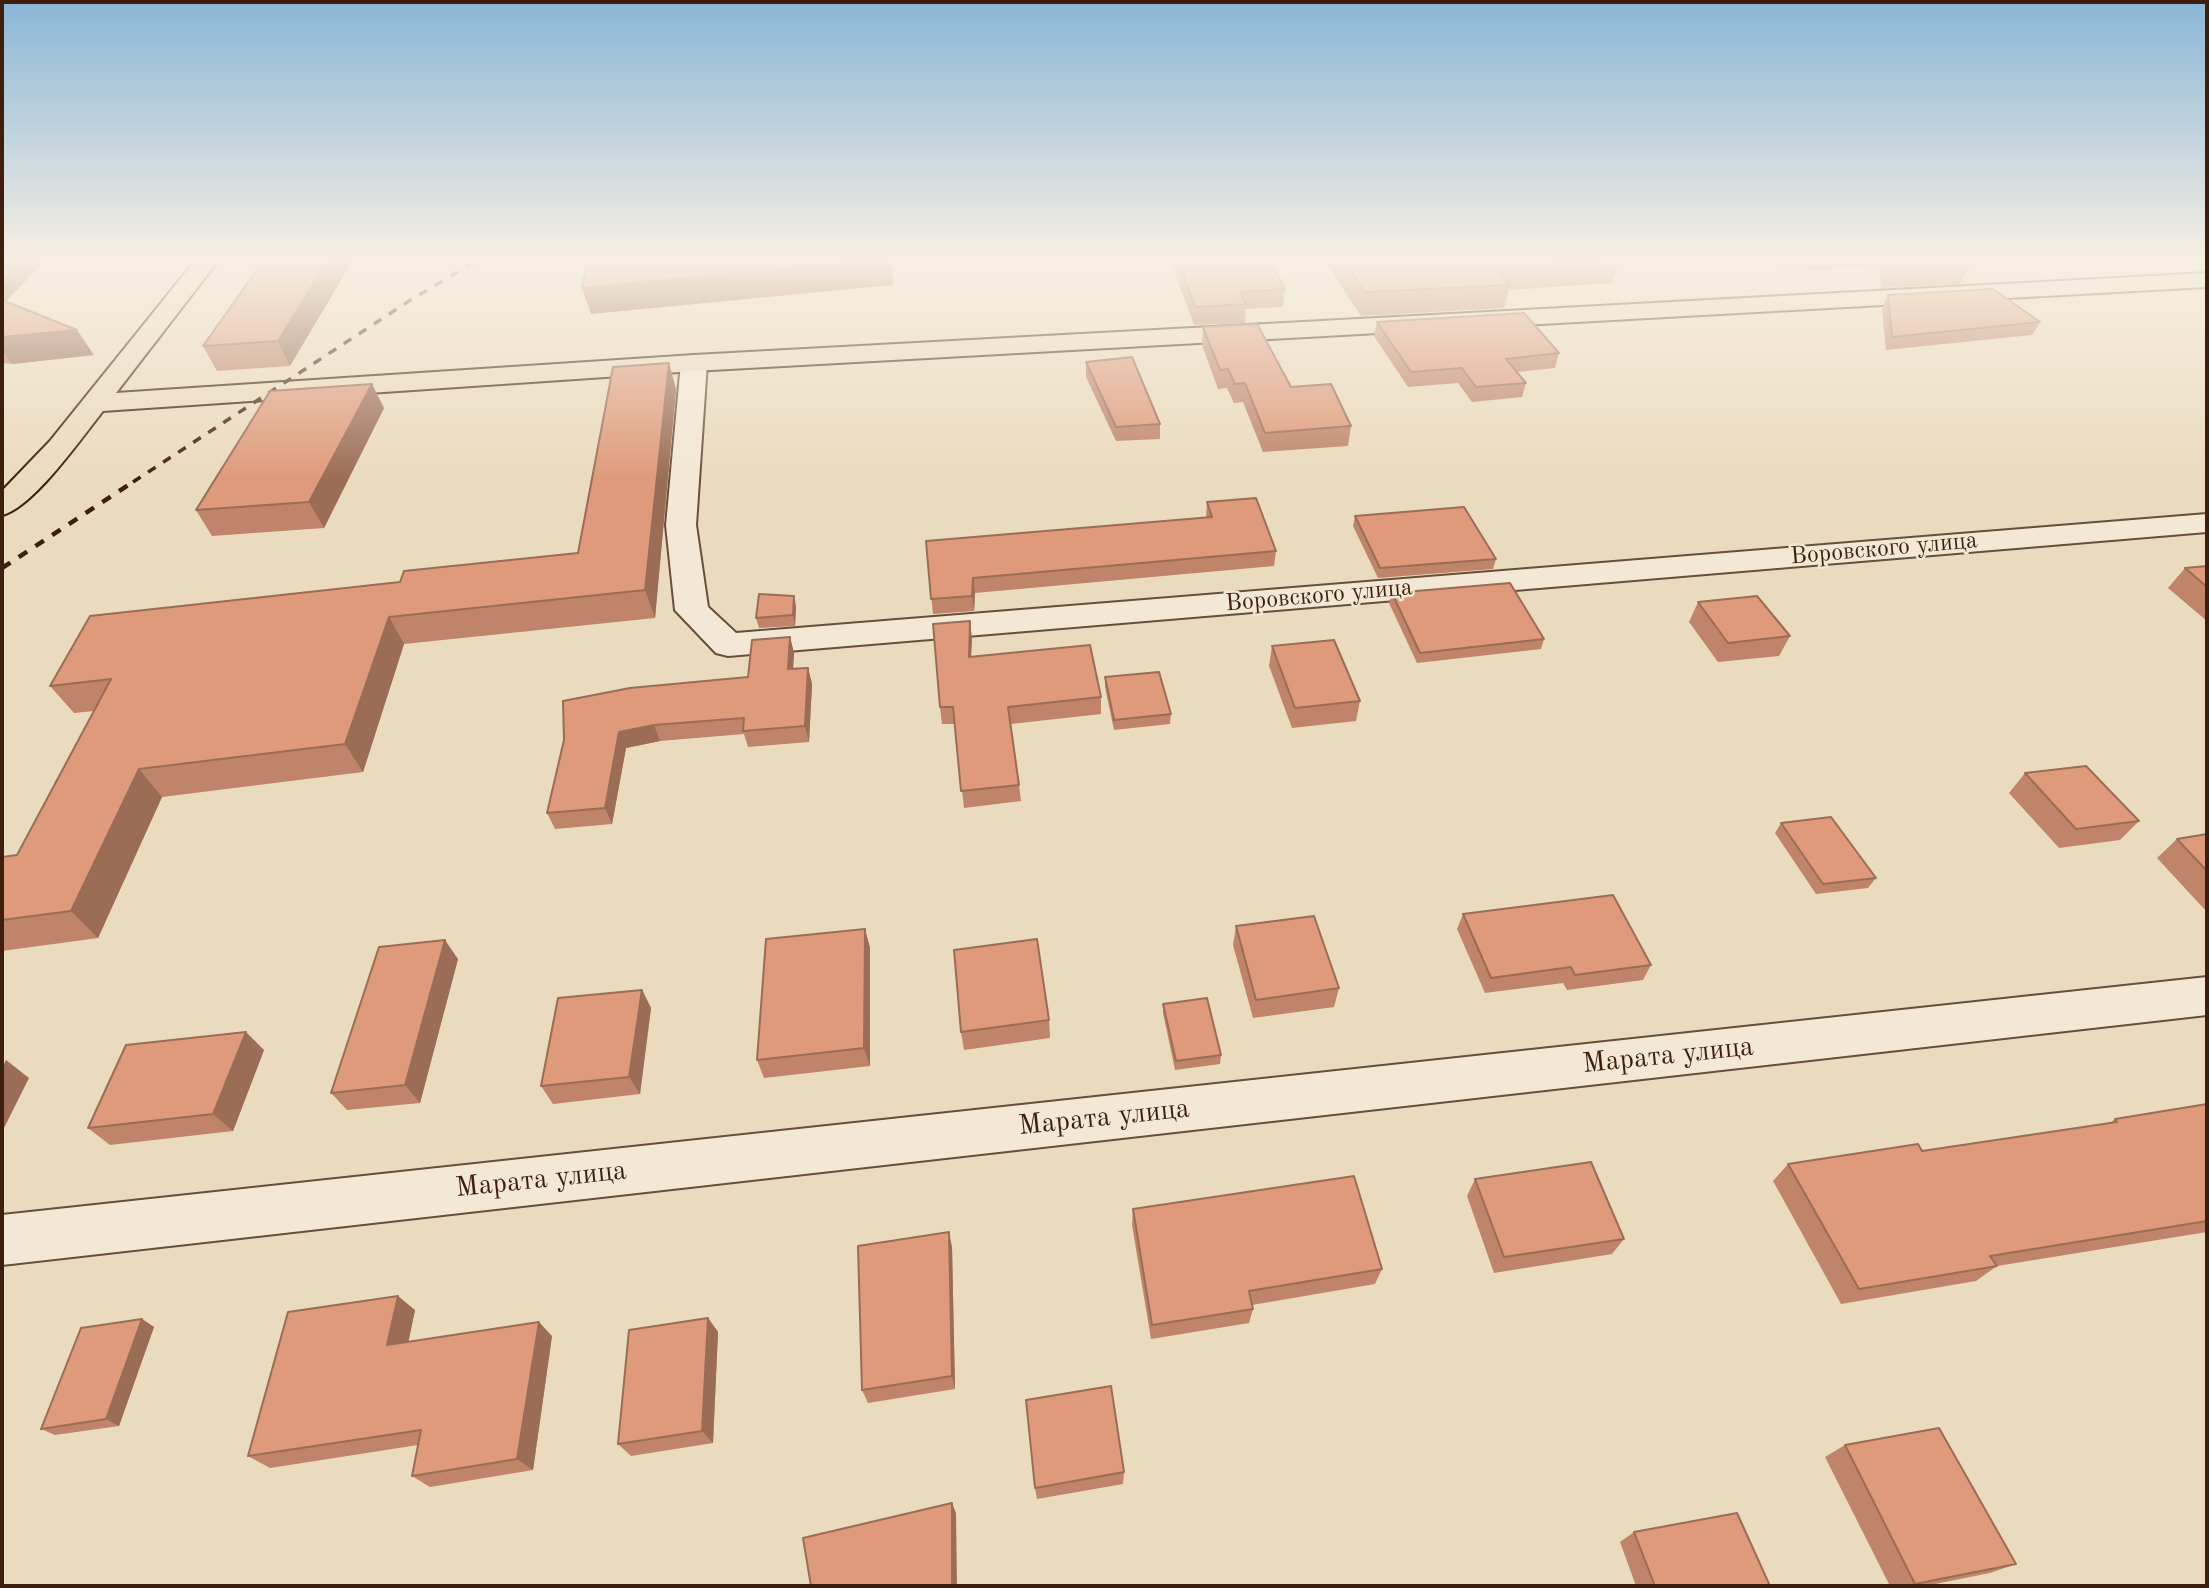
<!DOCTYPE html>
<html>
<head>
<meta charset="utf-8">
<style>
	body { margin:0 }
	#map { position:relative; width:2209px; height:1588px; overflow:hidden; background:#ebdbbe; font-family:"Old Standard TT",serif }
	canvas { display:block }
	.frame { position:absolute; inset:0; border:4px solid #3e1f0d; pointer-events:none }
</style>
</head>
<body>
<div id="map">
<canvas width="2209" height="1588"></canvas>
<div class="frame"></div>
</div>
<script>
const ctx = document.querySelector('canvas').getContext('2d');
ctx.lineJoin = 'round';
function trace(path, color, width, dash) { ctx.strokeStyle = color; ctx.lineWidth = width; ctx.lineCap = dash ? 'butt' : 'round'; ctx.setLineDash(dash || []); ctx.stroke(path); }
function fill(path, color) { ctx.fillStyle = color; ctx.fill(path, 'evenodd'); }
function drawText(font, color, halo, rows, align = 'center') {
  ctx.font = font + ' "Old Standard TT",serif'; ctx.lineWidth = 5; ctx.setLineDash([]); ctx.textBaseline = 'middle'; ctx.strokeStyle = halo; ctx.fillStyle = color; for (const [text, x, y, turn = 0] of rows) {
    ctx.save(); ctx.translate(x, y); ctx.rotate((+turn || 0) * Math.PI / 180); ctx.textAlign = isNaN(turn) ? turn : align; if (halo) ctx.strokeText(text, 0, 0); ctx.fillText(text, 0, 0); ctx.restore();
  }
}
const minor = new Path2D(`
	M 694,355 L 703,357 L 707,363 L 696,525 L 708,607 L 736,633 L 2207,514 L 2207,532 L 728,656 L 716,653 L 675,610 L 666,525 L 681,363 L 685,357 Z
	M 2207,977 L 2207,1015 L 2,1265 L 2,1215 Z`);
const major = new Path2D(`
	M 198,257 L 221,257 L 116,393 L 694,355 L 2207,273 L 2207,287 L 694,371 L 103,411 C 82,437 33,508 2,515 L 2,491 L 50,441 Z`);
const railFar1 = new Path2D(`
	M 133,482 L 412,299 L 483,257`);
const rail = new Path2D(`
	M 2,568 L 136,480`);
const wall = new Path2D(`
	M 2,257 L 49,257 L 6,301 L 94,355 L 12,364 L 2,363 Z
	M 266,257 L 290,366 L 217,371 L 203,346 Z
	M 1169,257 L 1269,257 L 1285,289 L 1283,307 L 1246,309 L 1245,323 L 1194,325 Z
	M 1322,257 L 1618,257 L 1620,260 L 1612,283 L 1509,290 L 1504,308 L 1361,316 Z
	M 1771,257 L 1958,257 L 1970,266 L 1960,284 L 1881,288 L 1879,263 L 1877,266 L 1788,272 Z
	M 1888,295 L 2040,322 L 2032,335 L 1886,350 L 1882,308 Z
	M 1377,322 L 1559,353 L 1555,368 L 1517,372 L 1526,383 L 1522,397 L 1472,402 L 1458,383 L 1408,387 L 1374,336 Z
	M 1203,327 L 1351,426 L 1348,446 L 1263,452 L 1243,402 L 1234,403 L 1227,388 L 1218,389 L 1202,345 Z
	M 1086,362 L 1160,424 L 1160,439 L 1116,441 L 1086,377 Z
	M 676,389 L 655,618 L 404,644 L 363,772 L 162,797 L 98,938 L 2,951 L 2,857 L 17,855 L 94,711 L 74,713 L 50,686 L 400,582 L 578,553 Z
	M 384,408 L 324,528 L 212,536 L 196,510 Z
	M 1207,502 L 1276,551 L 1274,566 L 975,593 L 974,611 L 933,614 L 926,541 L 1206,518 Z
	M 1355,516 L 1496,559 L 1493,569 L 1378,578 L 1353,526 Z
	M 2207,566 L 2207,621 L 2168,588 L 2185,568 Z
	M 1392,593 L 1544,639 L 1541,649 L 1417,663 L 1389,603 Z
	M 1698,602 L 1790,636 L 1779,656 L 1718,662 L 1689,622 Z
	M 796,606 L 795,626 L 759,628 L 756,618 Z
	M 790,637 L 794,653 L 793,669 L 808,668 L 812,684 L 809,742 L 748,747 L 744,734 L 660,741 L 626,748 L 612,824 L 555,829 L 547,813 L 630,688 L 748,677 Z
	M 972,638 L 971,657 L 1101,697 L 1101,714 L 1011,724 L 1019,785 L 1021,801 L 964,808 L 955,724 L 942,724 L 940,707 Z
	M 1272,646 L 1360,701 L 1356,721 L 1292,728 L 1269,666 Z
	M 1105,677 L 1171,714 L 1170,724 L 1114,730 L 1105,687 Z
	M 2025,773 L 2139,821 L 2120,840 L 2059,848 L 2009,793 Z
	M 1781,823 L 1876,878 L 1868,888 L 1816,894 L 1775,833 Z
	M 2207,834 L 2207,912 L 2157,858 L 2177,839 Z
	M 1463,914 L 1651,965 L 1643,980 L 1567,990 L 1563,983 L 1485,993 L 1457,929 Z
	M 1236,926 L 1339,988 L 1334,1007 L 1253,1018 L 1233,945 Z
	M 865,929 L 870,948 L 870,1066 L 764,1078 L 757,1060 Z
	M 458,959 L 420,1103 L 347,1110 L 331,1093 Z
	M 642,990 L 651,1008 L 640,1094 L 553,1104 L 541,1086 Z
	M 1163,1004 L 1221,1055 L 1220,1064 L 1175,1070 L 1163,1013 Z
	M 1049,1020 L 1050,1038 L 964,1050 L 961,1032 Z
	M 264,1050 L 233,1131 L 110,1145 L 88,1128 Z
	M 2207,1104 L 2207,1232 L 1997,1266 L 1976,1281 L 1841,1304 L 1773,1181 L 1788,1164 L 1922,1151 L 2110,1123 L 2115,1119 Z
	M 1475,1179 L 1624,1239 L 1612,1254 L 1494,1273 L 1467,1196 Z
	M 1133,1209 L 1382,1269 L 1375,1284 L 1252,1305 L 1253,1309 L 1249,1323 L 1151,1339 L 1132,1225 Z
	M 952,1247 L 955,1389 L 868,1403 L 862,1390 Z
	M 415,1310 L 408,1342 L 552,1336 L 533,1470 L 430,1487 L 412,1476 L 418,1445 L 270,1468 L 248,1456 Z
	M 708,1318 L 718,1332 L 713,1443 L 631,1456 L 618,1444 Z
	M 142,1319 L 154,1327 L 119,1426 L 55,1435 L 41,1429 Z
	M 1845,1445 L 2016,1564 L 1990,1573 L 1925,1586 L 1890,1586 L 1825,1457 Z
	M 1124,1472 L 1123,1484 L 1037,1499 L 1035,1488 Z
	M 1634,1532 L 1770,1586 L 1636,1586 L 1620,1542 Z`);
const shadedWall = new Path2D(`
	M 8,257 L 49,257 L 2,305 L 2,264 Z
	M 330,257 L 355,257 L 290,366 L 278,341 Z
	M 892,257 L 893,285 L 591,314 L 582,288 Z
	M 77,330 L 94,355 L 12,364 L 2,350 L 2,337 Z
	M 669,363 L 676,389 L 655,618 L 645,590 Z
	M 372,384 L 384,408 L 324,528 L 309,502 Z
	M 973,578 L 975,593 L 974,611 L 972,596 Z
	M 794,596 L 796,606 L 795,626 L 793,615 Z
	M 389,617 L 404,644 L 363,772 L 345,744 Z
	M 970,621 L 972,638 L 970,674 L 969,657 Z
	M 790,637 L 794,653 L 792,685 L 788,669 Z
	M 808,668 L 812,684 L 809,742 L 805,726 Z
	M 654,725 L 660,741 L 626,748 L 612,824 L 605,808 L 619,732 Z
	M 139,769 L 162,797 L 98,938 L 71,911 Z
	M 865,929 L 870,948 L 870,1066 L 864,1048 Z
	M 445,940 L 458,959 L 420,1103 L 405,1085 Z
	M 642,990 L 651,1008 L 640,1094 L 629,1077 Z
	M 246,1032 L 264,1050 L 233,1131 L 213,1114 Z
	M 6,1060 L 29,1078 L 2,1132 L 2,1068 Z
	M 949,1232 L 952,1247 L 955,1389 L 952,1376 Z
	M 398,1296 L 415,1310 L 405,1359 L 387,1345 Z
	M 708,1318 L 718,1332 L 713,1443 L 702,1431 Z
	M 142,1319 L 154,1327 L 119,1426 L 106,1419 Z
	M 539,1322 L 552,1336 L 533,1470 L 517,1459 Z
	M 952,1503 L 956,1513 L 957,1586 L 952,1586 Z`);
const building = new Path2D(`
	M 2,257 L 8,257 L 2,264 Z
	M 266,257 L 330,257 L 278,341 L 203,346 Z
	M 588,257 L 890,257 L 890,259 L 582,288 Z
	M 1177,257 L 1269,257 L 1285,289 L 1240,292 L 1246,304 L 1195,307 Z
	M 1341,257 L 1618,257 L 1620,260 L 1495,268 L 1510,285 L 1365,292 Z
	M 1888,257 L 1958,257 L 1970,266 L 1889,270 Z
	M 1993,289 L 2040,322 L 1892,337 L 1888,295 Z
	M 2,300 L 77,330 L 2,337 Z
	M 1524,313 L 1559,353 L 1506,359 L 1526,383 L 1476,387 L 1462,368 L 1411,372 L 1377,322 Z
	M 1257,324 L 1291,387 L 1331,384 L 1351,426 L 1265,433 L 1245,383 L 1235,384 L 1228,369 L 1220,370 L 1203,327 Z
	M 1132,357 L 1160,424 L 1116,427 L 1086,362 Z
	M 669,363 L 645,590 L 389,617 L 345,744 L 139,769 L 71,911 L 2,920 L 2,857 L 17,855 L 111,679 L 50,686 L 90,616 L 400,582 L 404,571 L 578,553 L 613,367 Z
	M 372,384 L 309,502 L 196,510 L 270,391 Z
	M 1256,498 L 1276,551 L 973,578 L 972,596 L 931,599 L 926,541 L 1212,517 L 1207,502 Z
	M 1464,507 L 1496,559 L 1380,568 L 1355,516 Z
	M 2207,566 L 2207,587 L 2185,568 Z
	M 1510,583 L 1544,639 L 1420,653 L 1392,593 Z
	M 759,594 L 794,596 L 793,615 L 756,618 Z
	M 1757,596 L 1790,636 L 1728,643 L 1698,602 Z
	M 970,621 L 969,657 L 1090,645 L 1101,697 L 1008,707 L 1019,785 L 961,791 L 953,707 L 940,707 L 933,624 Z
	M 790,637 L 788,669 L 808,668 L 805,726 L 743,731 L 744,718 L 654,725 L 619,732 L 605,808 L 547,813 L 564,740 L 563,701 L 630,688 L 748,677 L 752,640 Z
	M 1334,640 L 1360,701 L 1295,708 L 1272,646 Z
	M 1159,672 L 1171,714 L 1114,720 L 1105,677 Z
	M 2086,766 L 2139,821 L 2076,829 L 2025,773 Z
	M 1831,817 L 1876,878 L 1823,884 L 1781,823 Z
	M 2207,834 L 2207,871 L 2177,839 Z
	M 1613,895 L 1651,965 L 1575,975 L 1571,967 L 1491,978 L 1463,914 Z
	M 1314,916 L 1339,988 L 1256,1000 L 1236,926 Z
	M 865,929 L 864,1048 L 757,1060 L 766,939 Z
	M 1037,939 L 1049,1020 L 961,1032 L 954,950 Z
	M 445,940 L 405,1085 L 331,1093 L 379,947 Z
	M 642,990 L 629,1077 L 541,1086 L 558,998 Z
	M 1207,998 L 1221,1055 L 1176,1061 L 1163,1004 Z
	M 246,1032 L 213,1114 L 88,1128 L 126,1045 Z
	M 2207,1104 L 2207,1221 L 1990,1256 L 1997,1266 L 1859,1289 L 1788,1164 L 1918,1144 L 1922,1151 L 2117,1122 L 2115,1119 Z
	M 1591,1162 L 1624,1239 L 1504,1257 L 1475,1179 Z
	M 1354,1176 L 1382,1269 L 1249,1291 L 1253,1309 L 1152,1325 L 1133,1209 Z
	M 949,1232 L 952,1376 L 862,1390 L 858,1246 Z
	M 398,1296 L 387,1345 L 539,1322 L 517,1459 L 412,1476 L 421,1430 L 248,1456 L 288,1312 Z
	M 708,1318 L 702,1431 L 618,1444 L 629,1330 Z
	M 142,1319 L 106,1419 L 41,1429 L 81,1328 Z
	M 1111,1386 L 1124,1472 L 1035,1488 L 1026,1400 Z
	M 1939,1428 L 2016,1564 L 1915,1584 L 1845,1445 Z
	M 952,1503 L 952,1586 L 811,1586 L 803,1538 Z
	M 1737,1513 L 1770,1586 L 1655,1586 L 1634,1532 Z`);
const streetNames = [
	["Воровского улица",1884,549,-5],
	["Воровского улица",1319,596,-5]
];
const nearStreetnames = [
	["Марата улица",1668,1056,-6],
	["Марата улица",1104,1118,-6],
	["Марата улица",541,1180,-6]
];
trace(minor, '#694e39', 4);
trace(major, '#3e1f0d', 4);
fill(minor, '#f2e8d5');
fill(major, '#ebdbbe');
trace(railFar1, '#3e1f0d', 3.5, [9, 9]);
trace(rail, '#3e1f0d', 4.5, [10, 10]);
fill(wall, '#bf846a');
fill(shadedWall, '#9b6c56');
fill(building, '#de9a7b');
trace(building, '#9b6c56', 2);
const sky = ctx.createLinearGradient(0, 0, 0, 480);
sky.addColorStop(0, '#8ab6d7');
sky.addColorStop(0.54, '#f6efe2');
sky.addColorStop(1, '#f6efe200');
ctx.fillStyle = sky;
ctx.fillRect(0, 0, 2209, 480);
drawText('24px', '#3e1f0d', '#f2e8d5', streetNames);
drawText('28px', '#3e1f0d', '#f2e8d5', nearStreetnames);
</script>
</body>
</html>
